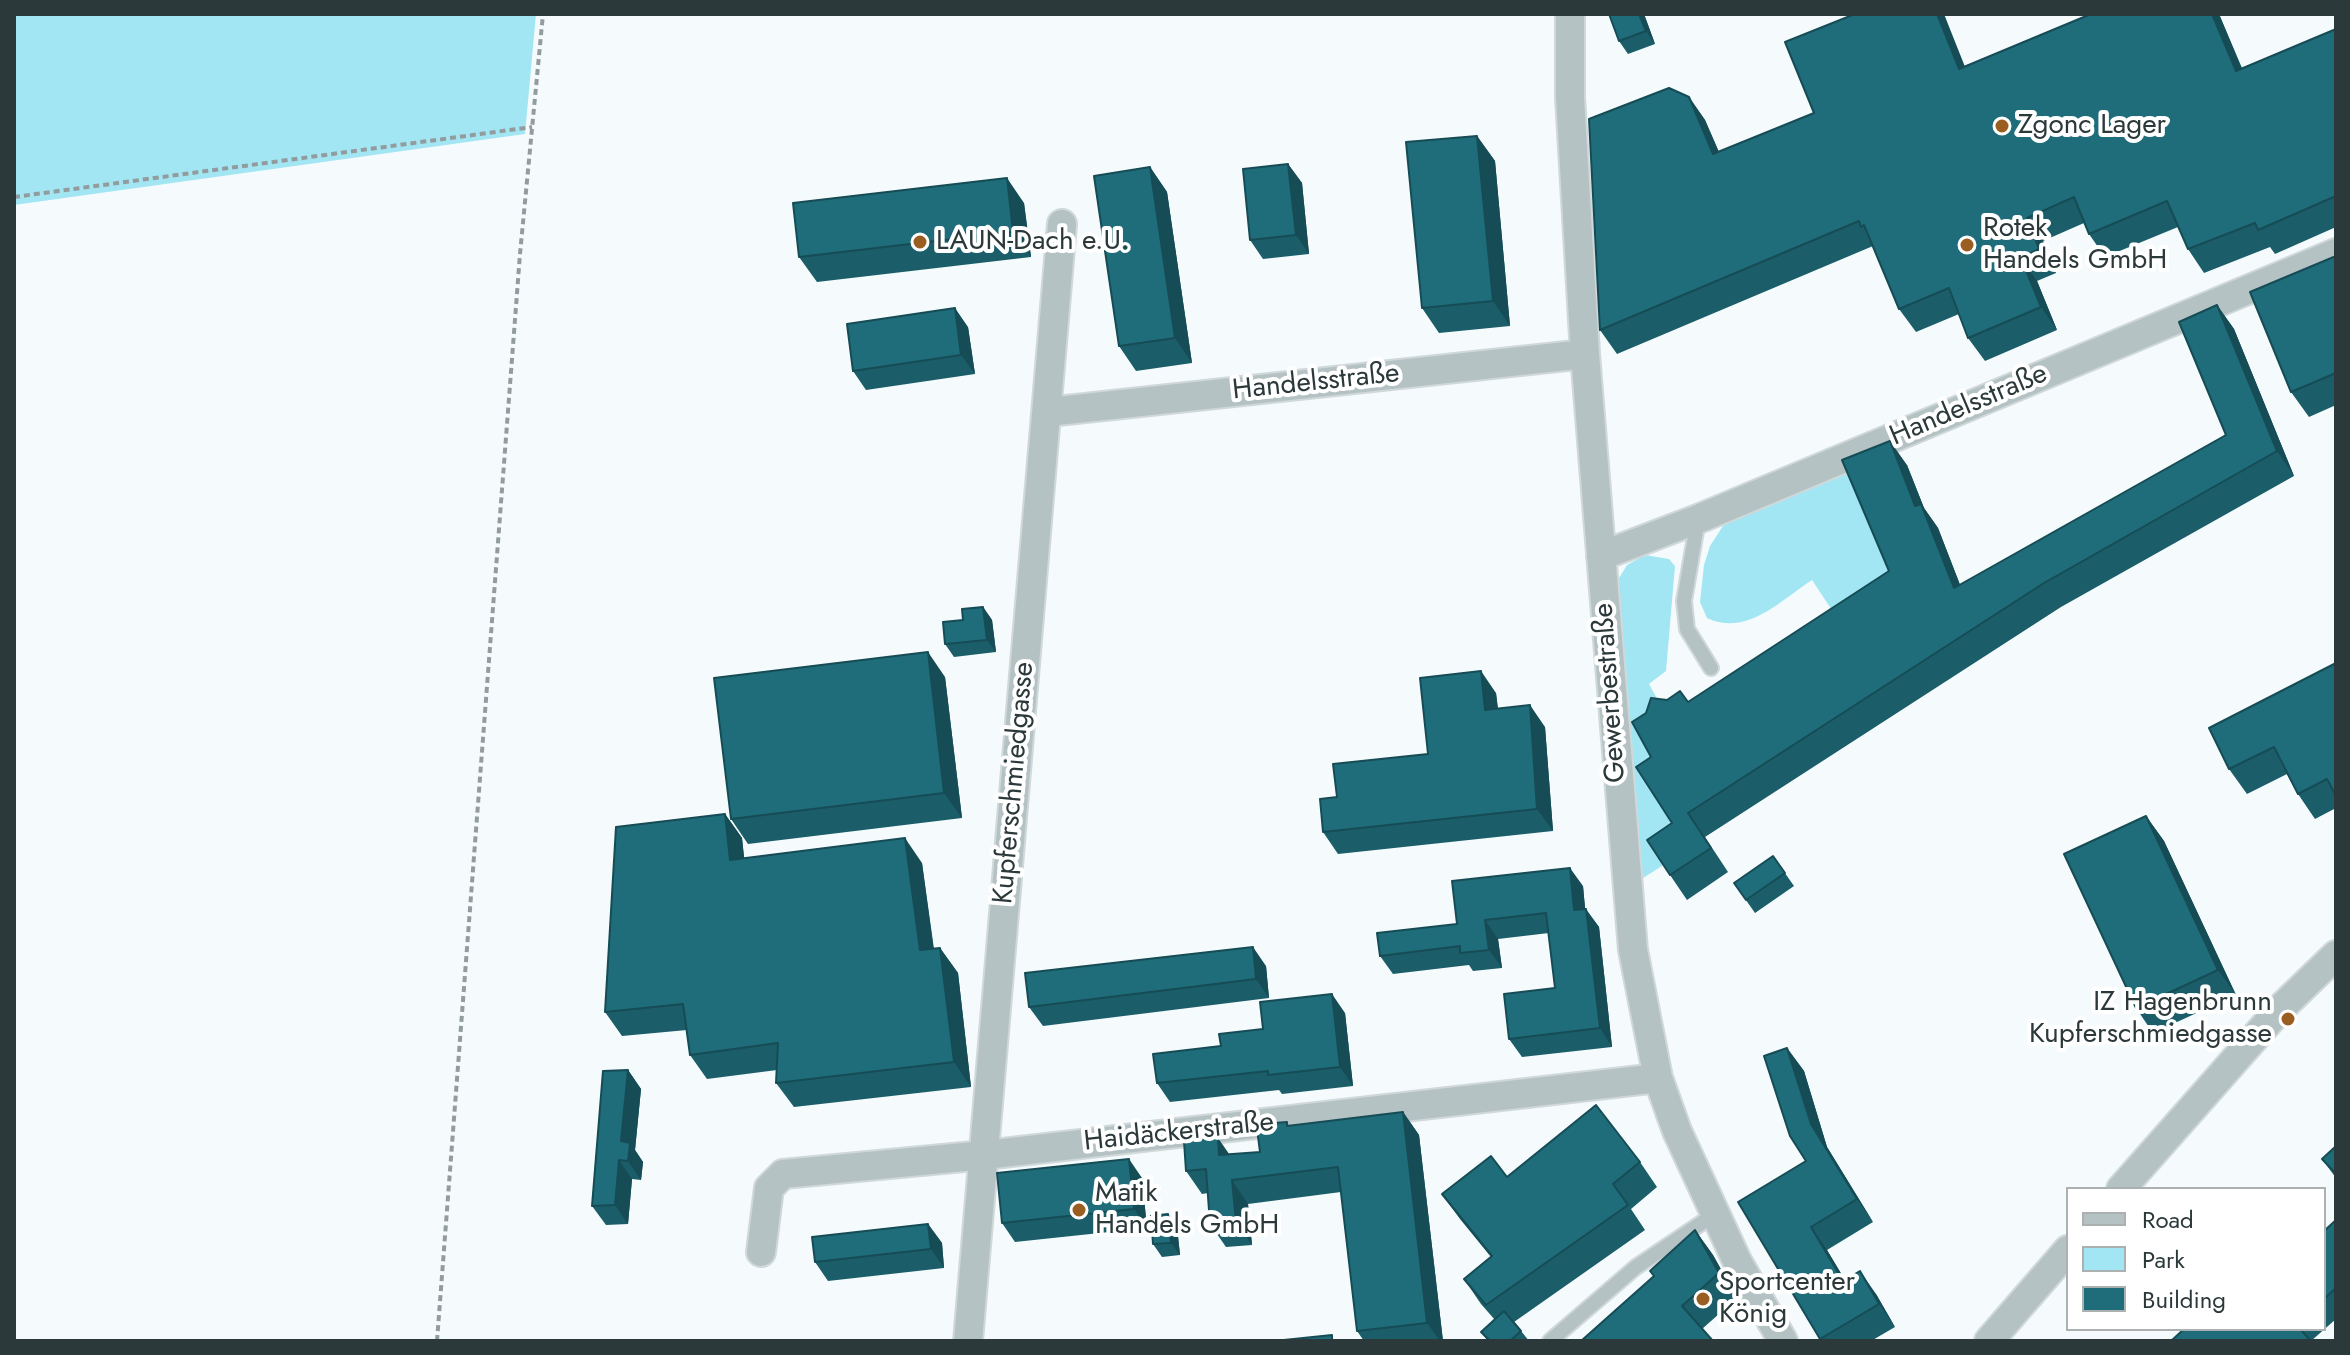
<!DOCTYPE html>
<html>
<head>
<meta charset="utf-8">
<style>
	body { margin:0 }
	#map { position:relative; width:2350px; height:1355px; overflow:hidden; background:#f5fbfd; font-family:Jost,sans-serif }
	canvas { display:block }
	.frame { position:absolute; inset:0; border:16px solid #2c393b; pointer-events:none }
	.legend { position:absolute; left:2066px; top:1187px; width:260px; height:144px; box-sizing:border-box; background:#fff; border:2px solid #abb0b1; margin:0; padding:10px 14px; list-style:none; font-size:24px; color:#2c393b }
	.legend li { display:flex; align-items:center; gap:16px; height:40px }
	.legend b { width:40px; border:2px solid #abb0b1 }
</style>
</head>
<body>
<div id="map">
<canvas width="2350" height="1355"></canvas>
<div class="frame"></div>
<ul class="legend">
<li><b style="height:10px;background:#b4c2c4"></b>Road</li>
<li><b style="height:22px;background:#a3e6f3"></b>Park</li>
<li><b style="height:22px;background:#1f6d7a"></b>Building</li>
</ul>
</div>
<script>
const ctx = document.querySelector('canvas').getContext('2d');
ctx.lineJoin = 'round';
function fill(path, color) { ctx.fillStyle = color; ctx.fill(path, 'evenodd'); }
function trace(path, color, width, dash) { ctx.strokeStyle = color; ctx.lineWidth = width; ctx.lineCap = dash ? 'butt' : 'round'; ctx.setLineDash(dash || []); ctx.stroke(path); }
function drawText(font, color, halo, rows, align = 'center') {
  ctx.font = font + ' Jost,sans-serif'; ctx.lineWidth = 8; ctx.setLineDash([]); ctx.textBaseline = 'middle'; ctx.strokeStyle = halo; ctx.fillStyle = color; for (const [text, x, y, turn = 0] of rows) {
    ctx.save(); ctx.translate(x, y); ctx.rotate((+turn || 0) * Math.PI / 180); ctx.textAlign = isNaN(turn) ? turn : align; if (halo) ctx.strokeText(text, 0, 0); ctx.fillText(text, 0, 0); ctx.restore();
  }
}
const green = new Path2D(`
	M 14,14 L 536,14 L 525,134 L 14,205 Z
	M 1852,467 L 1906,596 L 1847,633 L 1812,580 C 1780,601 1746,637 1707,618 L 1700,602 L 1704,565 L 1710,546 L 1728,518 Z
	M 1645,555 L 1669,559 L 1675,566 L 1666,671 L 1649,684 L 1664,711 L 1690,848 L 1640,880 L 1613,588 L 1627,565 Z`);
const path = new Path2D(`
	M 14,197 L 532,127
	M 437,1341 L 520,254 L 543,14`);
const service = new Path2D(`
	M 1698,519 L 1684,601 L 1687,629 L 1711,668
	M 1550,1341 L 1636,1267 L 1715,1214`);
const minor = new Path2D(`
	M 1570,14 L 1570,97 L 1585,354 L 1633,950 L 1658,1078 L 1677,1131 L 1737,1261 L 1783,1341
	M 1048,412 L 1585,354
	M 1601,556 L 1698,519 L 2336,253
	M 2121,1189 L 2279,1010 L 2336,955
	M 761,1252 L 769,1188 L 783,1174 L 985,1155 L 1658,1078
	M 968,1341 L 1062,224
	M 1989,1341 L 2068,1250`);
const wall = new Path2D(`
	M 1644,14 L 1655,44 L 1628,54 L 1619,41 Z
	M 2091,14 L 2219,14 L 2242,68 L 2336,29 L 2336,227 L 2275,254 L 2270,247 L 2204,273 L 2188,249 L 2178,227 L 2105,257 L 2089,234 L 2084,223 L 2043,241 L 2056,273 L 2037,281 L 2057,330 L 1985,361 L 1968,338 L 1959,314 L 1916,332 L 1899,309 L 1873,246 L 1617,354 L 1600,330 L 1689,97 L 1705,120 L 1719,152 L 1965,66 Z
	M 1477,136 L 1495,161 L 1510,326 L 1439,333 L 1422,308 Z
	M 1288,164 L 1302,183 L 1309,254 L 1263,259 L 1250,240 Z
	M 1150,167 L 1167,192 L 1192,363 L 1136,371 L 1119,346 Z
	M 1024,203 L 1031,257 L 817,282 L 799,257 Z
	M 2336,256 L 2336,405 L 2309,417 L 2291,392 Z
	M 2217,305 L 2234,329 L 2294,476 L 2061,607 L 1705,837 L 1728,872 L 1687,900 L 1670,875 L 1672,823 L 1651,757 L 1688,702 L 1889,571 L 1907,465 L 1924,508 L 1938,528 L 1960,585 L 2226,435 Z
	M 968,327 L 975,374 L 866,390 L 853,371 Z
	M 983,607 L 992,620 L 996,652 L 954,657 L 945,644 L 963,620 Z
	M 2336,663 L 2336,808 L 2315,819 L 2298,794 L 2287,774 L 2247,794 L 2229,769 Z
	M 945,677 L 962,818 L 748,844 L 731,819 Z
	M 1496,693 L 1498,708 L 1545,727 L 1553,831 L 1338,854 L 1323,832 L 1337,797 L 1428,754 Z
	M 725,814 L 742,838 L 744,858 L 922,863 L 934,949 L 940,948 L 958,973 L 971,1087 L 794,1107 L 776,1083 L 777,1070 L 707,1079 L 690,1055 L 687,1030 L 622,1036 L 605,1012 Z
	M 2146,816 L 2164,841 L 2236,995 L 2153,1033 L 2136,1008 Z
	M 1773,856 L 1794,886 L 1755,913 L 1734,883 Z
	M 1583,886 L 1585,909 L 1599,927 L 1612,1047 L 1522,1057 L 1509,1039 L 1555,988 L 1549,933 L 1498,939 L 1502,968 L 1473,971 L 1469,965 L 1393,974 L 1380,956 L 1457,924 Z
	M 1266,966 L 1269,998 L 1043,1026 L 1029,1007 Z
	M 1345,1013 L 1353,1086 L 1282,1094 L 1279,1090 L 1170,1102 L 1157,1083 L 1221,1046 L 1263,1029 Z
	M 1787,1048 L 1804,1071 L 1827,1147 L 1873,1222 L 1827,1250 L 1845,1280 L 1876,1294 L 1895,1327 L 1871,1341 L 1821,1341 L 1738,1202 L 1806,1161 Z
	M 628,1070 L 641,1089 L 635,1150 L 643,1162 L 641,1180 L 632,1179 L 628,1224 L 606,1225 L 592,1206 Z
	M 1403,1112 L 1419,1135 L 1443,1341 L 1364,1341 L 1357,1331 L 1341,1192 L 1248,1204 L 1252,1245 L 1226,1247 L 1210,1224 L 1208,1193 L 1202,1194 L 1186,1171 L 1260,1152 L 1274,1119 L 1277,1123 L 1287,1122 L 1289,1126 Z
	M 2336,1146 L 2336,1178 L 2322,1159 Z
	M 1640,1162 L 1657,1187 L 1631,1209 L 1645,1230 L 1514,1322 L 1529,1341 L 1488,1341 L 1481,1332 L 1495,1320 L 1481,1304 L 1464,1279 L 1491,1257 L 1460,1219 L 1442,1194 L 1507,1177 Z
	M 1142,1178 L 1147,1228 L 1015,1242 L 1002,1223 Z
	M 2336,1220 L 2336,1319 L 2311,1341 L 2171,1341 L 2184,1329 L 2324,1329 L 2324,1231 Z
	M 928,1224 L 942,1243 L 944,1268 L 828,1281 L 815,1262 Z
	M 1177,1227 L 1180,1255 L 1162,1257 L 1153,1244 Z
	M 1695,1230 L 1713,1255 L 1737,1298 L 1702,1329 L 1654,1276 Z`);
const shadedWall = new Path2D(`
	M 1639,14 L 1644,14 L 1655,44 L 1646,31 Z
	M 1937,14 L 1944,14 L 1975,92 L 1959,69 Z
	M 2212,14 L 2219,14 L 2252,94 L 2236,71 Z
	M 1689,97 L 1705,120 L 1730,178 L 1713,154 Z
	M 1477,136 L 1495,161 L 1510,326 L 1493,301 Z
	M 1288,164 L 1302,183 L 1309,254 L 1296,235 Z
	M 1150,167 L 1167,192 L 1192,363 L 1175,338 Z
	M 1007,178 L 1024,203 L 1031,257 L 1013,232 Z
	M 2027,218 L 2043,241 L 2056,273 L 2039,249 Z
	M 2021,258 L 2037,281 L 2057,330 L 2041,307 Z
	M 2217,305 L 2234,329 L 2294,476 L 2277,451 Z
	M 955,308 L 968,327 L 975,374 L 961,355 Z
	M 1890,441 L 1907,465 L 1924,508 L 1938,528 L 1971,613 L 1954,588 L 1915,506 Z
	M 983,607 L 992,620 L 996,652 L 987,640 Z
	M 928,652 L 945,677 L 962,818 L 944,793 Z
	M 1481,671 L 1496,693 L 1500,732 L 1485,710 Z
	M 1530,705 L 1545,727 L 1553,831 L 1537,809 Z
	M 725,814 L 742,838 L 747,884 L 730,860 Z
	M 2146,816 L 2164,841 L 2236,995 L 2218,970 Z
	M 905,838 L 922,863 L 937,975 L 920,950 Z
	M 1570,868 L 1583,886 L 1587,928 L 1574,910 Z
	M 1586,909 L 1599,927 L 1612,1047 L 1600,1028 Z
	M 1485,920 L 1498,939 L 1502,968 L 1489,950 Z
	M 1253,947 L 1266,966 L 1269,998 L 1256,979 Z
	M 940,948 L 958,973 L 971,1087 L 954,1062 Z
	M 1332,994 L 1345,1013 L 1353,1086 L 1340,1067 Z
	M 1787,1048 L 1804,1071 L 1827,1147 L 1873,1222 L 1857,1199 L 1811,1124 Z
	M 628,1070 L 641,1089 L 635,1150 L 643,1162 L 641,1180 L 628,1161 L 621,1141 Z
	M 1403,1112 L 1419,1135 L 1443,1341 L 1440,1341 L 1427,1323 Z
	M 1218,1138 L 1234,1161 L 1219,1155 Z
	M 1129,1159 L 1142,1178 L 1147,1228 L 1134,1209 Z
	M 619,1160 L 632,1179 L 628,1224 L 615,1205 Z
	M 1232,1180 L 1248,1204 L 1252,1245 L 1236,1222 Z
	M 1168,1214 L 1177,1227 L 1180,1255 L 1171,1243 Z
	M 928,1224 L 942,1243 L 944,1268 L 931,1249 Z
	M 1811,1227 L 1827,1250 L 1859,1304 L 1843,1281 Z
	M 1695,1230 L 1713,1255 L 1737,1298 L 1719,1273 Z
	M 1860,1271 L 1876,1294 L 1895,1327 L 1879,1304 Z`);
const building = new Path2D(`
	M 1609,14 L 1639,14 L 1646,31 L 1619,41 Z
	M 1855,14 L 1937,14 L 1959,69 L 2091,14 L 2212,14 L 2236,71 L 2336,29 L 2336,196 L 2258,230 L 2255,223 L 2188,249 L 2167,201 L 2089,234 L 2074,197 L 2027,218 L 2039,249 L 2021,258 L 2041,307 L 1968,338 L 1949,288 L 1899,309 L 1864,225 L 1861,227 L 1859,221 L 1600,330 L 1589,119 L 1669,88 L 1689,97 L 1713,154 L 1814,113 L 1785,42 Z
	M 1477,136 L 1493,301 L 1422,308 L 1406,142 Z
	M 1288,164 L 1296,235 L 1250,240 L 1243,169 Z
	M 1150,167 L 1175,338 L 1119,346 L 1094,176 Z
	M 1007,178 L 1013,232 L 799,257 L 793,203 Z
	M 2336,256 L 2336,373 L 2291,392 L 2250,292 Z
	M 2217,305 L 2277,451 L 2044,583 L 1688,813 L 1711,848 L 1670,875 L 1647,840 L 1672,823 L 1636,767 L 1651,757 L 1632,722 L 1646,713 L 1651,698 L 1667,700 L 1680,691 L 1688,702 L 1889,571 L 1842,460 L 1890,441 L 1915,506 L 1921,504 L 1954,588 L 2226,435 L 2179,322 Z
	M 955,308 L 961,355 L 853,371 L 847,324 Z
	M 983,607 L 987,640 L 945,644 L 943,622 L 963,620 L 962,609 Z
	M 928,652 L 944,793 L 731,819 L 714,678 Z
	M 2336,663 L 2336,796 L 2327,779 L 2298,794 L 2274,747 L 2229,769 L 2209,728 Z
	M 1481,671 L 1485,710 L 1530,705 L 1537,809 L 1323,832 L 1320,799 L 1337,797 L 1333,764 L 1428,754 L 1420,678 Z
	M 725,814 L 730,860 L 905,838 L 920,950 L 940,948 L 954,1062 L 776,1083 L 778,1043 L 690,1055 L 683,1004 L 605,1012 L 616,827 Z
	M 2146,816 L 2218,970 L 2136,1008 L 2064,854 Z
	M 1773,856 L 1785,873 L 1746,900 L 1734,883 Z
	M 1570,868 L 1574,910 L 1586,909 L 1600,1028 L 1509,1039 L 1504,994 L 1555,988 L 1546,913 L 1485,920 L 1489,950 L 1460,953 L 1460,946 L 1380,956 L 1377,933 L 1457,924 L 1452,881 Z
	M 1253,947 L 1256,979 L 1029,1007 L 1025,973 Z
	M 1332,994 L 1340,1067 L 1268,1075 L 1268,1071 L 1157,1083 L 1153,1054 L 1221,1046 L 1219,1034 L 1263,1029 L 1260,1002 Z
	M 1787,1048 L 1811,1124 L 1857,1199 L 1811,1227 L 1843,1281 L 1860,1271 L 1879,1304 L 1820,1339 L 1738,1202 L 1806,1161 L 1790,1136 L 1764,1056 Z
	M 628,1070 L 621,1141 L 630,1143 L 628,1161 L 619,1160 L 615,1205 L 592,1206 L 603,1071 Z
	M 1596,1105 L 1640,1162 L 1613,1184 L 1628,1205 L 1486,1305 L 1464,1279 L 1492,1256 L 1442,1194 L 1491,1156 L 1507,1177 Z
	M 1403,1112 L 1427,1323 L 1357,1331 L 1338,1167 L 1232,1180 L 1236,1222 L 1210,1224 L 1206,1169 L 1186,1171 L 1184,1141 L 1218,1138 L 1219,1155 L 1260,1152 L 1256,1121 L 1274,1119 L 1274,1123 L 1287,1122 L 1287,1126 Z
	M 2336,1146 L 2336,1174 L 2322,1159 Z
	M 1129,1159 L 1134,1209 L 1002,1223 L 997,1173 Z
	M 1168,1214 L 1171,1243 L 1153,1244 L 1151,1216 Z
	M 2336,1220 L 2336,1288 L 2324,1299 L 2324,1231 Z
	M 928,1224 L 931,1249 L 815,1262 L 812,1237 Z
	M 1695,1230 L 1719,1273 L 1682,1306 L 1713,1341 L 1581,1341 L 1654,1276 L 1650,1271 Z
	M 1504,1311 L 1521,1331 L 1510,1341 L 1490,1341 L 1481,1332 Z
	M 2184,1329 L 2300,1329 L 2310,1340 L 2308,1341 L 2171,1341 Z
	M 1332,1335 L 1332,1341 L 1274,1341 Z`);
const markers = [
	[2002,126,8,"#9b5e21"],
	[920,242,8,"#9b5e21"],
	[1967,245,8,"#9b5e21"],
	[2288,1019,8,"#9b5e21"],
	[1079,1210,8,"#9b5e21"],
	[1703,1299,8,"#9b5e21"]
];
const poiNames = [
	["Zgonc Lager",2018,126],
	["Rotek",1983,229],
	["Handels GmbH",1983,261],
	["LAUN-Dach e.U.",936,242],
	["IZ Hagenbrunn",2272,1003,"right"],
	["Kupferschmiedgasse",2272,1035,"right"],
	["Matik",1095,1194],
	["Handels GmbH",1095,1226],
	["Sportcenter",1719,1283],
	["König",1719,1315]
];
const streetNames = [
	["Handelsstraße",1316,383,-6],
	["Handelsstraße",1969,406,-23],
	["Gewerbestraße",1611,693,-94],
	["Kupferschmiedgasse",1015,783,-85],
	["Haidäckerstraße",1179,1133,-6]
];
fill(green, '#a3e6f3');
trace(service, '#d1d8da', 18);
trace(minor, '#d1d8da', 32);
trace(path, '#929c9e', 4, [6, 4]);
trace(service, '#b4c2c4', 14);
trace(minor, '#b4c2c4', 28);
fill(wall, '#1b5e69');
fill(shadedWall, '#164c55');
fill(building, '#1f6d7a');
trace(building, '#164c55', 2);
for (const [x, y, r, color] of markers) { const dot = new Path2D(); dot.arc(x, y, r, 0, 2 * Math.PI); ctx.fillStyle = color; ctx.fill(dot); trace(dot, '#fff', 3); }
drawText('28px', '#2c393b', '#fff', poiNames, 'left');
drawText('28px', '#2c393b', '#fff', streetNames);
</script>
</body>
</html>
